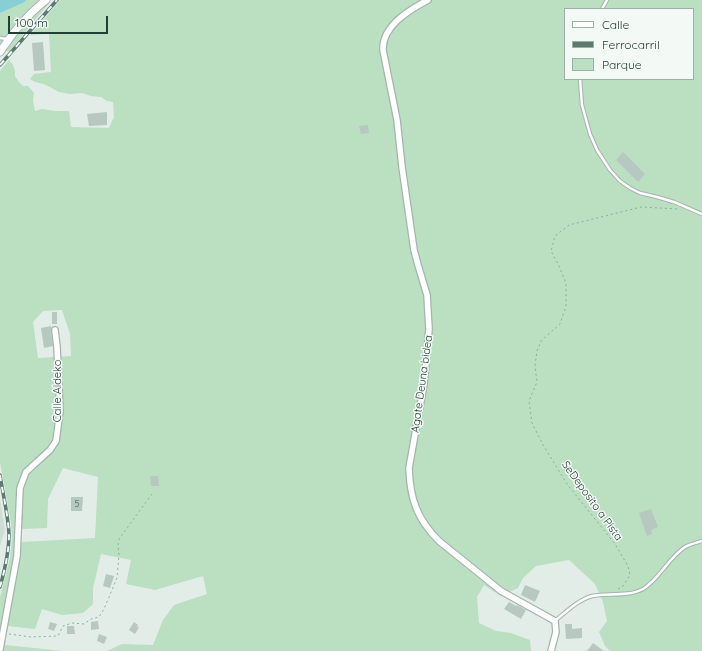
<!DOCTYPE html>
<html>
<head>
<meta charset="utf-8">
<style>
	body { margin:0 }
	#map { position:relative; width:702px; height:651px; overflow:hidden; background:#e2ede7; font-family:Quicksand,sans-serif }
	canvas { display:block }
	.legend { position:absolute; left:564px; top:8px; width:130px; height:72px; box-sizing:border-box; background:#f3f9f5; border:1px solid #9fafa8; margin:0; padding:5px 7px; list-style:none; font-size:12px; color:#213f35 }
	.legend li { display:flex; align-items:center; gap:8px; height:20px }
	.legend b { width:20px; border:1px solid #9fafa8 }
	.scale { position:absolute; left:8px; top:16px; width:100px; height:18px; box-sizing:border-box; border:2px solid #213f35; border-top:0; padding-left:5px; font-size:12px; line-height:14px; white-space:nowrap; color:#213f35; -webkit-text-stroke:3px #f3f9f5; paint-order:stroke }
</style>
</head>
<body>
<div id="map">
<canvas width="702" height="651"></canvas>
<ul class="legend">
<li><b style="height:5px;background:#fff"></b>Calle</li>
<li><b style="height:5px;background:#5b7a70"></b>Ferrocarril</li>
<li><b style="height:11px;background:#badfc1"></b>Parque</li>
</ul>
<div class="scale">100 m</div>
</div>
<script>
const ctx = document.querySelector('canvas').getContext('2d');
ctx.lineJoin = 'round';
function fill(path, color) { ctx.fillStyle = color; ctx.fill(path, 'evenodd'); }
function trace(path, color, width, dash) { ctx.strokeStyle = color; ctx.lineWidth = width; ctx.lineCap = dash ? 'butt' : 'round'; ctx.setLineDash(dash || []); ctx.stroke(path); }
function drawText(font, color, halo, rows, align = 'center') {
  ctx.font = font + ' Quicksand,sans-serif'; ctx.lineWidth = 3; ctx.setLineDash([]); ctx.textBaseline = 'middle'; ctx.strokeStyle = halo; ctx.fillStyle = color; for (const [text, x, y, turn = 0] of rows) {
    ctx.save(); ctx.translate(x, y); ctx.rotate((+turn || 0) * Math.PI / 180); ctx.textAlign = isNaN(turn) ? turn : align; if (halo) ctx.strokeText(text, 0, 0); ctx.fillText(text, 0, 0); ctx.restore();
  }
}
const built = new Path2D(`
	M 0,500 L 5,530 L 0,546 Z`);
const green = new Path2D(`
	M 27,0 L 42,0 L 31,7 L 1,42 L 4,42 L 0,49 L 0,13 L 23,3 Z
	M 60,0 L 702,0 L 702,651 L 610,651 L 605,646 L 599,632 L 607,621 L 603,602 L 595,584 L 569,560 L 536,566 L 523,578 L 518,588 L 501,596 L 484,585 L 477,597 L 479,623 L 496,631 L 511,633 L 530,640 L 531,651 L 107,651 L 122,644 L 153,645 L 163,620 L 174,605 L 207,594 L 203,576 L 155,590 L 126,584 L 131,560 L 101,554 L 93,588 L 93,604 L 83,613 L 62,615 L 42,609 L 35,629 L 8,626 L 5,645 L 64,651 L 3,651 L 5,645 L 0,642 L 0,597 L 10,558 L 12,538 L 11,523 L 0,462 L 0,71 L 9,60 L 13,65 L 15,71 L 15,76 L 19,82 L 23,86 L 28,86 L 34,93 L 33,101 L 35,111 L 42,109 L 55,111 L 69,111 L 71,127 L 109,128 L 114,117 L 113,102 L 107,101 L 101,97 L 91,96 L 82,93 L 70,94 L 59,92 L 44,84 L 35,82 L 30,79 L 34,74 L 51,72 L 49,34 L 30,35 ZM 565,9 L 693,9 L 693,79 L 565,79 ZM 62,310 L 70,334 L 71,356 L 38,358 L 33,322 L 43,311 ZM 63,468 L 98,477 L 95,538 L 21,542 L 21,529 L 47,528 L 48,499 Z
	M 50,2 L 9,52 L 6,50 C 14,29 33,15 50,2 Z`);
const water = new Path2D(`
	M 0,0 L 27,0 L 23,3 L 0,13 Z`);
const building = new Path2D(`
	M 43,42 L 45,70 L 34,71 L 32,43 Z
	M 107,112 L 107,125 L 89,126 L 87,114 Z
	M 368,125 L 369,133 L 361,134 L 359,126 Z
	M 623,152 L 645,174 L 638,182 L 616,160 Z
	M 52,312 L 57,312 L 57,324 L 52,324 Z
	M 51,326 L 51,330 L 53,346 L 44,348 L 41,328 Z
	M 150,476 L 158,476 L 159,486 L 151,486 Z
	M 71,497 L 83,497 L 82,511 L 71,511 Z
	M 651,509 L 658,527 L 651,530 L 652,534 L 647,536 L 639,513 Z
	M 106,574 L 114,576 L 110,588 L 103,586 Z
	M 525,585 L 540,591 L 535,602 L 521,595 Z
	M 509,602 L 516,606 L 517,605 L 526,610 L 521,619 L 504,609 Z
	M 98,621 L 99,629 L 91,630 L 91,622 Z
	M 50,622 L 57,624 L 54,631 L 48,629 Z
	M 134,622 L 138,625 L 137,627 L 139,627 L 135,634 L 129,630 Z
	M 565,624 L 572,624 L 572,629 L 582,628 L 582,638 L 566,639 Z
	M 67,626 L 74,626 L 75,634 L 67,634 Z
	M 99,634 L 107,637 L 104,644 L 97,641 Z
	M 593,643 L 604,651 L 587,651 Z`);
const path = new Path2D(`
	M 618,589 L 623,586 L 630,575 L 628,566 L 615,544 L 567,484 L 543,445 L 532,423 L 529,401 L 537,382 L 535,366 L 537,351 L 541,341 L 560,324 L 566,306 L 566,283 L 559,266 L 551,251 L 555,236 L 569,225 L 641,207 L 678,209
	M 9,634 L 31,637 L 58,636 L 63,626 L 72,623 L 84,624 L 91,619 L 99,617 L 104,609 L 117,578 L 119,555 L 118,545 L 119,539 L 152,494`);
const service = new Path2D(`
	M 602,9 L 607,0
	M 0,38 L 7,39
	M 580,79 L 582,105 L 590,134 L 597,150 L 610,170 L 620,181 L 630,188 L 640,193 L 657,197 L 674,202 L 702,214
	M 556,620 C 566,612 578,600 592,596 C 608,593 628,597 643,589 C 660,579 668,558 685,547 C 690,544 696,543 702,541`);
const minor = new Path2D(`
	M 428,0 C 409,10 382,26 383,50 L 397,120 L 402,167 L 414,250 L 418,265 L 427,295 L 429,329 L 424,384 L 409,468 C 410,499 417,519 439,541 L 501,591 L 555,621 L 556,632 L 551,651
	M 0,649 L 17,556 L 20,488 L 26,472 L 50,450 L 56,441 L 60,411 L 57,347 L 55,330`);
const tertiary = new Path2D(`
	M 0,52 C 14,31 26,16 46,0`);
const rail = new Path2D(`
	M 0,65 L 57,0
	M 0,475 C 3,495 8,514 9,534 C 9,552 5,569 0,587`);
const numberNames = [
	["5",77,504]
];
const streetNames = [
	["Agate Deuna bidea",422,384,-82],
	["Calle Aldeko",58,391,-90],
	["SeDeposito a Pista",592,501,54]
];
fill(built, '#d0ddd6');
fill(green, '#badfc1');
fill(water, '#87ced5');
fill(building, '#b7c8c0');
trace(service, '#a4b5ae', 4.5);
trace(minor, '#a4b5ae', 8);
trace(tertiary, '#a4b5ae', 9);
trace(path, '#81b29f', 1, [2, 3]);
trace(service, '#fff', 2.5);
trace(minor, '#fff', 5.5);
trace(tertiary, '#fff', 7);
trace(rail, '#5b7a70', 3.5);
trace(rail, '#f3f9f5', 2, [6]);
drawText('9px', '#466158', null, numberNames);
drawText('11px', '#213f35', '#f3f9f5', streetNames);
</script>
</body>
</html>
